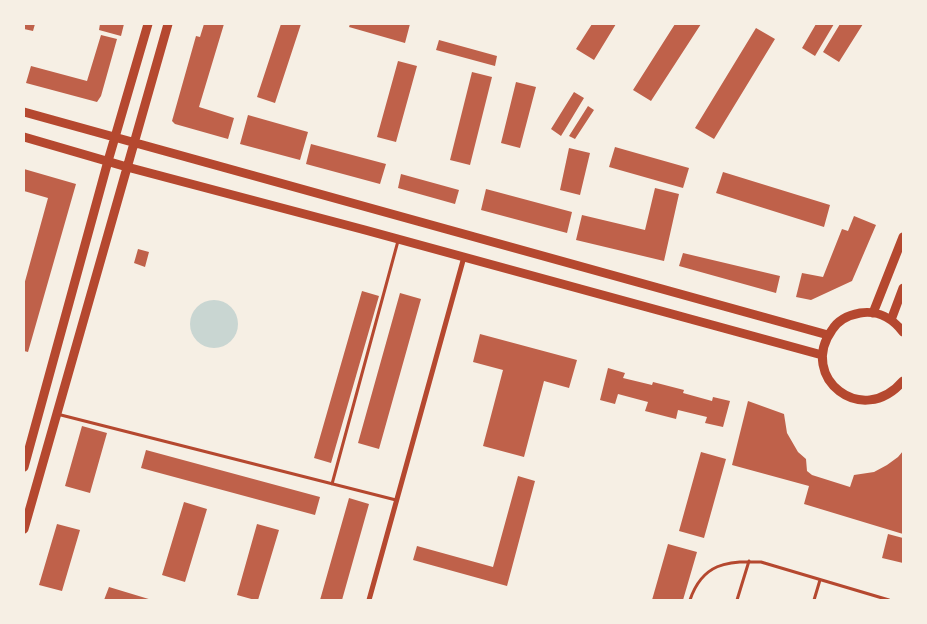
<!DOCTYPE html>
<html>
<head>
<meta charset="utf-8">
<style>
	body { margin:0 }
	#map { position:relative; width:927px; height:624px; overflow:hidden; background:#f6efe4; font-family:"Alegreya Sans",sans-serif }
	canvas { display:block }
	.frame { position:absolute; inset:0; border:25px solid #f6efe4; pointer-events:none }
</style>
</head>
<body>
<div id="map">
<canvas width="927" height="624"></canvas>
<div class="frame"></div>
</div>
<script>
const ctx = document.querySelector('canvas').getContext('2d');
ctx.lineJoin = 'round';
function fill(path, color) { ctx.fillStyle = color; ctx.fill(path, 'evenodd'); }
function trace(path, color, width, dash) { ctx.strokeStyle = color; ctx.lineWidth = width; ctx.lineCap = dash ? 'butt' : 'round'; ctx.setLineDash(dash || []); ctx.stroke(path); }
const water = new Path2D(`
	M190 324a24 24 0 1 1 48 0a24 24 0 1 1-48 0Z`);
const building = new Path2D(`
	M 24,24 L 35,24 L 33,31 L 24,29 Z
	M 100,24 L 124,24 L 121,36 L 99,30 Z
	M 204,24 L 224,24 L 199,107 L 234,118 L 228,139 L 175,124 L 172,121 L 196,36 L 200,37 Z
	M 281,24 L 301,24 L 275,103 L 257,97 Z
	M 350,24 L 410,24 L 405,43 L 349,27 Z
	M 592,24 L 616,24 L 594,60 L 576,49 Z
	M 675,24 L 701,24 L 651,101 L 633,90 Z
	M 816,24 L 834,24 L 815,56 L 802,48 Z
	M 840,24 L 863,24 L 839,62 L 823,52 Z
	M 756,28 L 775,39 L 714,139 L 695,128 Z
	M 101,35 L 117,39 L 101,96 L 97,102 L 26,83 L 31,66 L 87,81 Z
	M 439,40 L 497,56 L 495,66 L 436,50 Z
	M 398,61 L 417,66 L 396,142 L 377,137 Z
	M 472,72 L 492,77 L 470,165 L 450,160 Z
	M 516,82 L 536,87 L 520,148 L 501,143 Z
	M 574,92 L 584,98 L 561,136 L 551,129 Z
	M 588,106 L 594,110 L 575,139 L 569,136 Z
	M 248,115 L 308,132 L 300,160 L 240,144 Z
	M 311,144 L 386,164 L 380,184 L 306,164 Z
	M 615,147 L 689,168 L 683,188 L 609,167 Z
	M 569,148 L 590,153 L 580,195 L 560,190 Z
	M 24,169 L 76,184 L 28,352 L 24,351 L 24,285 L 48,198 L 24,191 Z
	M 723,172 L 830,205 L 824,227 L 716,193 Z
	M 401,174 L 459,190 L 455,204 L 398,188 Z
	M 655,188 L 679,194 L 664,261 L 576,240 L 582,215 L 645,230 Z
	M 486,189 L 572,212 L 567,233 L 481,210 Z
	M 854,216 L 876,225 L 852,281 L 811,300 L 796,297 L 802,273 L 823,277 L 842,229 L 848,231 Z
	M 138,249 L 149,252 L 145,267 L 134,263 Z
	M 683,253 L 780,276 L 776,293 L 679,266 Z
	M 362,291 L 379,296 L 331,463 L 314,458 Z
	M 400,293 L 421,299 L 379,449 L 358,443 Z
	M 480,334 L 577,360 L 569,388 L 544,381 L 524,457 L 483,446 L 503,370 L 473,362 Z
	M 608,368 L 625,373 L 623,378 L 652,385 L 653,382 L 684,390 L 683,393 L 712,401 L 713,397 L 730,401 L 723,427 L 705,423 L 707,417 L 678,410 L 676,419 L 645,411 L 648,402 L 618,394 L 615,404 L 600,400 Z
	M 748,401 L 784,414 L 787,433 L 798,452 L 806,459 L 807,471 L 812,475 L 850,487 L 854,475 L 874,472 L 887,465 L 898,457 L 903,451 L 903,534 L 804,504 L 809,486 L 732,465 Z
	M 82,426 L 107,433 L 90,493 L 65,486 Z
	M 146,450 L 320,497 L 315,515 L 141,468 Z
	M 701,452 L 726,459 L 704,538 L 679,531 Z
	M 518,476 L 535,481 L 507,586 L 413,560 L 417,546 L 493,567 Z
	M 349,498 L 369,504 L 342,600 L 320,600 Z
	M 184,502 L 207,509 L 185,582 L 162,575 Z
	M 57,524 L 80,530 L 62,591 L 39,585 Z
	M 257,524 L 279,530 L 258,600 L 255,600 L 237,595 Z
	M 888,534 L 903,538 L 903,563 L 882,558 Z
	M 668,544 L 697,552 L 683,600 L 652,600 Z
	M 109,587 L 152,600 L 104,600 Z`);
const service = new Path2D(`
	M 57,414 L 396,500
	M 332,484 L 398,241
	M 690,600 C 702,564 727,560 761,562 L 889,600
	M 737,600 L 749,561
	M 814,600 L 820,580`);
const minor = new Path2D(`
	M 369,600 L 464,257`);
const primary = new Path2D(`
	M 24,112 L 828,335
	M 24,137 L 127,167 L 365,230 L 822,355
	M 873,313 L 903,237
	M 891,320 L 903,288
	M 903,332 C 893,319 878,310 860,313 C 849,315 838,320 832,330 C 798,377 862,429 903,381
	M 24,467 L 108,161 L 148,24
	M 24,529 L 168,24`);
fill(water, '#c9d6d2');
fill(building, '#bf614a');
trace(service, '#b5482f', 3);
trace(minor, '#b5482f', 5);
trace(primary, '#b5482f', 9);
</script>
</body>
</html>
